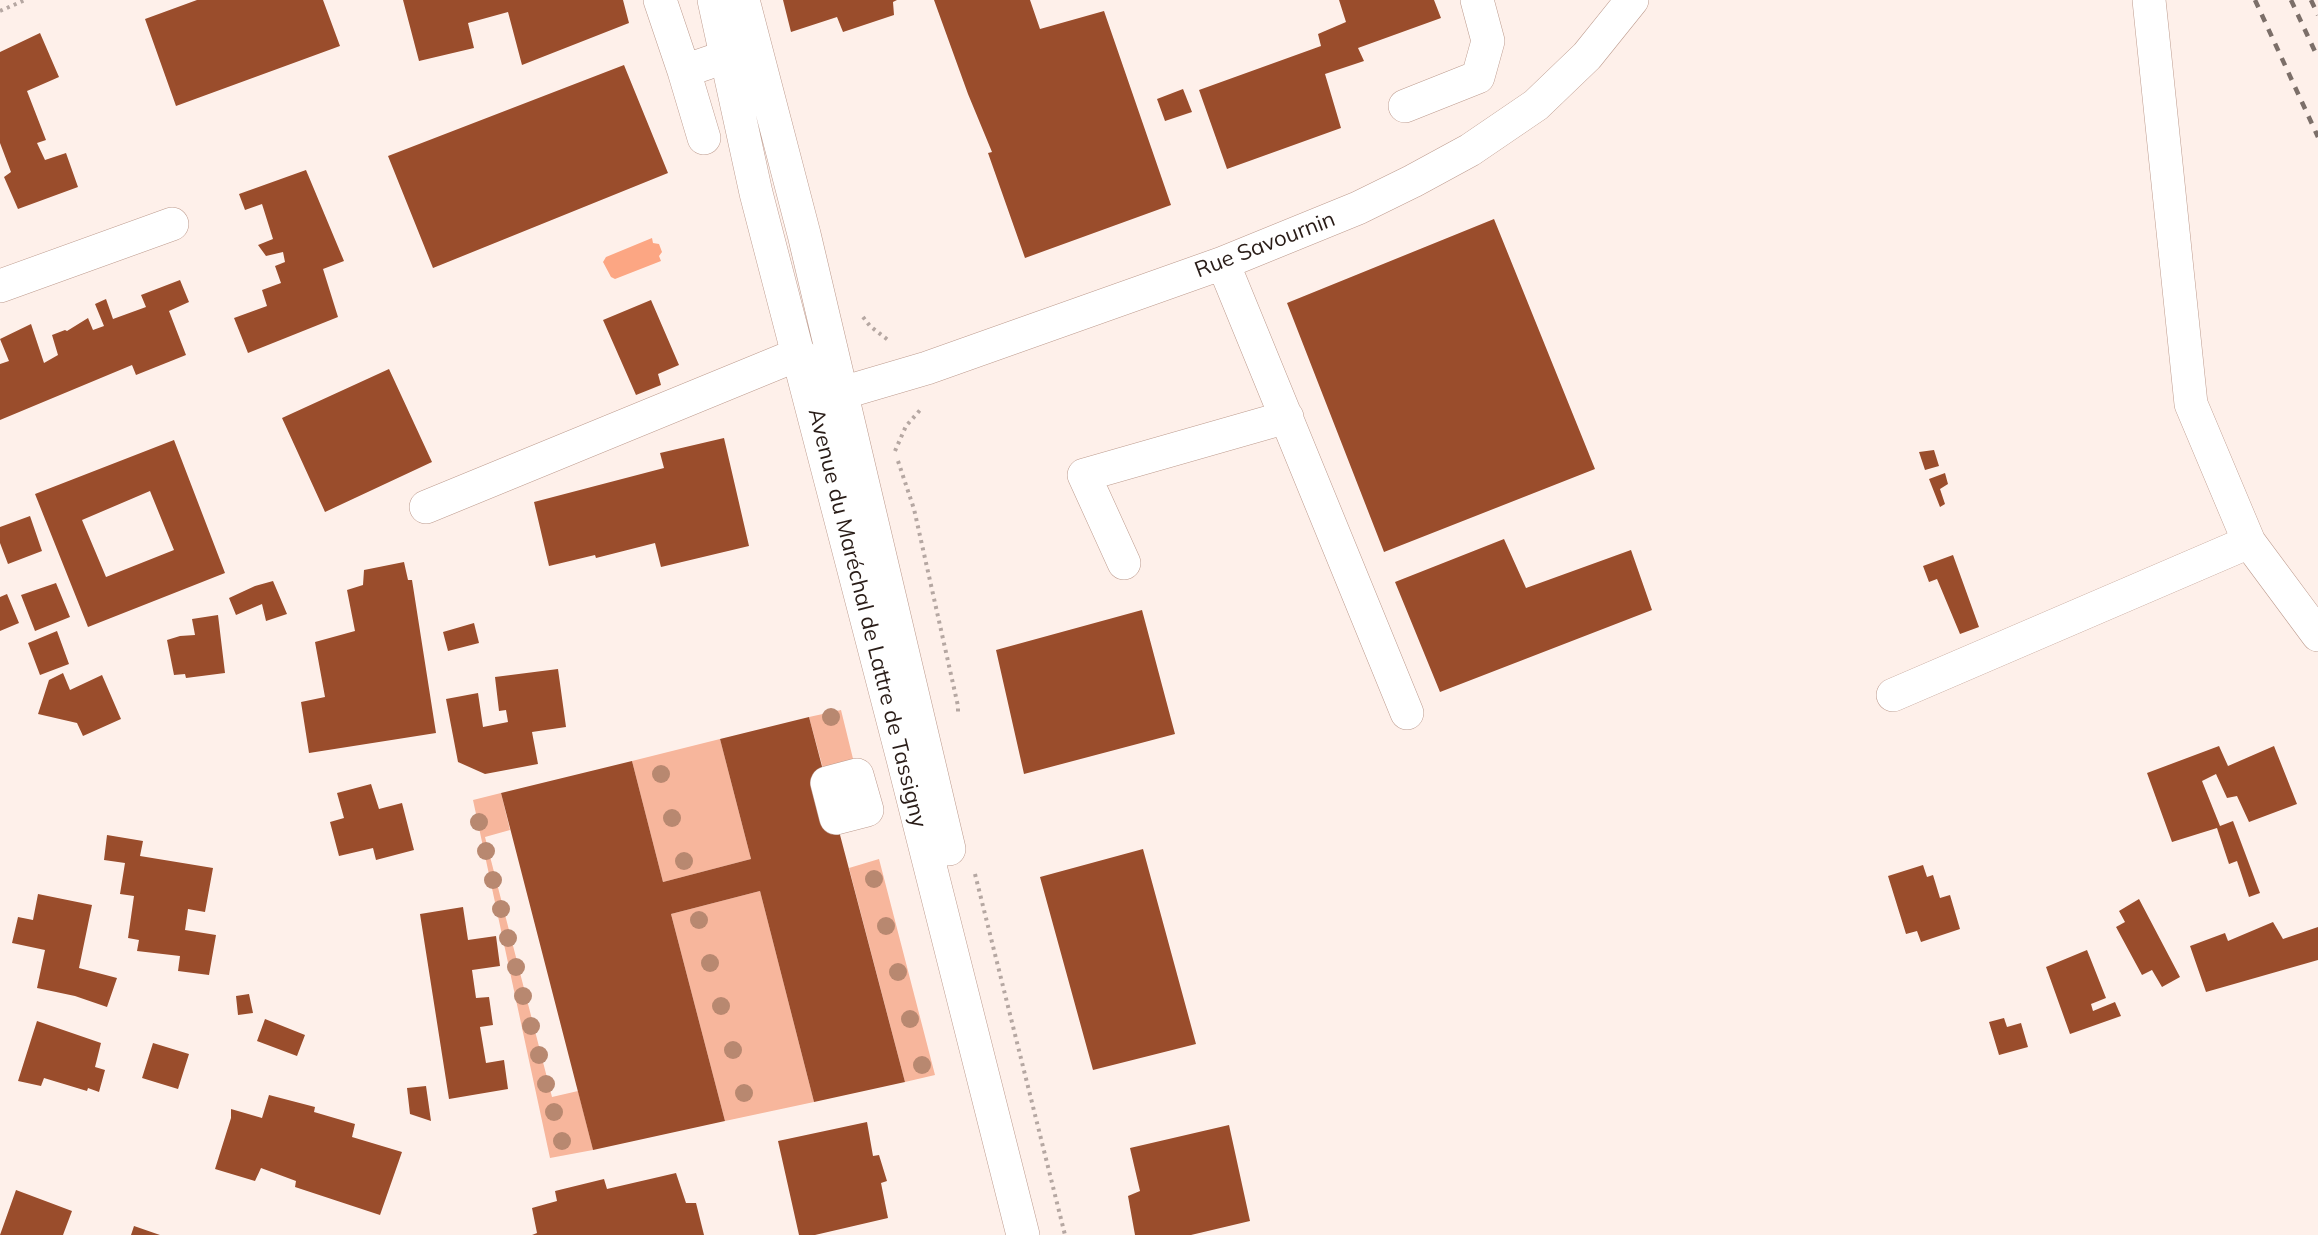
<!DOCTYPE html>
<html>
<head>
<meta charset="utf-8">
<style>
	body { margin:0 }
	canvas { display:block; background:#fef0ea }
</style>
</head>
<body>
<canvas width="2318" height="1235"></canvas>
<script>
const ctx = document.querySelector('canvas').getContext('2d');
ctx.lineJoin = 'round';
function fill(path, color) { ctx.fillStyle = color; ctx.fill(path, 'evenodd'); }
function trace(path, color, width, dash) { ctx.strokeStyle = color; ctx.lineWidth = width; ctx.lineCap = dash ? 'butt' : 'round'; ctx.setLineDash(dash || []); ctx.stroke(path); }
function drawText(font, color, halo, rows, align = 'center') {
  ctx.font = font + ' Mulish,sans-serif'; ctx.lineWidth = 6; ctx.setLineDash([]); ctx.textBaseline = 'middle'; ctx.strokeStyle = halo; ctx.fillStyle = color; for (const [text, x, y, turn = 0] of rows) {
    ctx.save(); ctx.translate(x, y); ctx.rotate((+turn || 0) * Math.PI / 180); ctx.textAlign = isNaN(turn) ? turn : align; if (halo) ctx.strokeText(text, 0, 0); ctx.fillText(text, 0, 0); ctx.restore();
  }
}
const green = new Path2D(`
	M 841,710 L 857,775 L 827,783 L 809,717 Z
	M 720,739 L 751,859 L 663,882 L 632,761 Z
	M 501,793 L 510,830 L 485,837 L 552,1097 L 578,1091 L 593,1150 L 550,1158 L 473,800 Z
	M 879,859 L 935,1075 L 905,1082 L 849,868 Z
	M 760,891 L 814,1102 L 725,1121 L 671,914 Z`);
const water = new Path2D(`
	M 652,238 L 653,243 L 659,244 L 662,252 L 659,256 L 661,261 L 615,279 L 611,277 L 603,262 L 606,257 Z`);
const building = new Path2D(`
	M 197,0 L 323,0 L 340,46 L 176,106 L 145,19 Z
	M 403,0 L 623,0 L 629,23 L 522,65 L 508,12 L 468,23 L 474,48 L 419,61 Z
	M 783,0 L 897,0 L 893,2 L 894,15 L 843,32 L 837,17 L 791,32 Z
	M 934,0 L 1030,0 L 1040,29 L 1104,11 L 1171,205 L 1025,258 L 988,153 L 992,152 L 968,94 Z
	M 1339,0 L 1434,0 L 1441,18 L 1358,48 L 1364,61 L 1325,74 L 1341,128 L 1227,169 L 1199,90 L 1321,46 L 1318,34 L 1346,22 Z
	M 40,33 L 59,77 L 27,91 L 46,140 L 37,143 L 45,160 L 66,153 L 78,187 L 18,209 L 4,177 L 11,172 L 0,143 L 0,52 Z
	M 624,65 L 668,173 L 433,268 L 388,156 Z
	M 1183,89 L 1192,112 L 1165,121 L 1157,99 Z
	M 306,170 L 344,261 L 323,269 L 338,317 L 248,353 L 234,318 L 267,306 L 262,290 L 281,283 L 275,266 L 285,262 L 283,252 L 266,256 L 258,245 L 273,239 L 262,204 L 245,210 L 239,194 Z
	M 1494,219 L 1595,469 L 1384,552 L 1287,303 Z
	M 180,280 L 189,302 L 169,311 L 186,355 L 136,375 L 132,365 L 0,420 L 0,364 L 9,361 L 0,339 L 31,324 L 44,363 L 58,355 L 52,335 L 65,330 L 67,331 L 88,318 L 93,330 L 104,326 L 95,304 L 106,299 L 113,319 L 146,307 L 141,295 Z
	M 651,300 L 679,365 L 658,374 L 661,385 L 636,395 L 603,320 Z
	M 389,369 L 432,462 L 325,512 L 282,418 Z
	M 724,438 L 749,546 L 661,567 L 655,543 L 596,558 L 595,555 L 549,566 L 534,502 L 664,468 L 660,453 Z
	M 174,440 L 225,573 L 88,627 L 35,494 ZM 150,491 L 174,550 L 106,577 L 82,520 Z
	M 1934,450 L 1939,466 L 1925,470 L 1919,452 Z
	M 1945,473 L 1948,484 L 1940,489 L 1945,504 L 1940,507 L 1929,479 Z
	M 30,516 L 42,551 L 8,564 L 0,543 L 0,527 Z
	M 1504,539 L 1526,588 L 1631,550 L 1652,610 L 1440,692 L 1395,582 Z
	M 1953,555 L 1979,627 L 1960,634 L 1937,579 L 1929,582 L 1923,566 Z
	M 404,562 L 408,580 L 412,580 L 436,733 L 309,753 L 301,702 L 325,697 L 315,642 L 355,631 L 347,590 L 363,585 L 364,570 Z
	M 273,581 L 287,614 L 266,621 L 262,604 L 236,615 L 229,598 L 255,586 Z
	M 56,583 L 70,617 L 35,631 L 21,595 Z
	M 7,594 L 19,623 L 0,631 L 0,597 Z
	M 1142,610 L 1175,734 L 1024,774 L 996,650 Z
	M 218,615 L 225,673 L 186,678 L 185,674 L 174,675 L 167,640 L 180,636 L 195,635 L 192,619 Z
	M 474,623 L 479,643 L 448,651 L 443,632 Z
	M 57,631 L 69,664 L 40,675 L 28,643 Z
	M 558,669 L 566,727 L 532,732 L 538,764 L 485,774 L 458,762 L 446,699 L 478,693 L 483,727 L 508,722 L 506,710 L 499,711 L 495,677 Z
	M 63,673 L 70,690 L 102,675 L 121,719 L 83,736 L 77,723 L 38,714 L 49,680 Z
	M 809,717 L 905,1082 L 814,1102 L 760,891 L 671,914 L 725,1121 L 593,1150 L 501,793 L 632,761 L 663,882 L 751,859 L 720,739 Z
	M 2219,746 L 2228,766 L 2274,746 L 2297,804 L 2249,822 L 2237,796 L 2227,798 L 2216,774 L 2202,781 L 2220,826 L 2233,821 L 2260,893 L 2249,897 L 2237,861 L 2229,864 L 2217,828 L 2172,842 L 2147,773 Z
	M 371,784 L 379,809 L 402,803 L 414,850 L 376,860 L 373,848 L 339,856 L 330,822 L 344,818 L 337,793 Z
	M 107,835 L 143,841 L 140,856 L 213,868 L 205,912 L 188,909 L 185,930 L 216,935 L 209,975 L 178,971 L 180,956 L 137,951 L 139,940 L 128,938 L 134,896 L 120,894 L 125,863 L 104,860 Z
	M 1143,849 L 1196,1044 L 1093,1070 L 1040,877 Z
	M 1923,865 L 1927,877 L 1933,875 L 1940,898 L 1950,895 L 1960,929 L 1921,942 L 1917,931 L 1906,934 L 1888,876 Z
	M 38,894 L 92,905 L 79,968 L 117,978 L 107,1007 L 75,996 L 37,988 L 45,950 L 12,943 L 18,917 L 33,920 Z
	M 2139,899 L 2180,977 L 2162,987 L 2152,970 L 2142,975 L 2116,927 L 2125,922 L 2119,911 Z
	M 463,907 L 468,940 L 496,936 L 500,966 L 472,970 L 476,998 L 489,997 L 493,1025 L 480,1027 L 486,1063 L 504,1060 L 508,1089 L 449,1099 L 420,914 Z
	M 2273,922 L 2283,939 L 2318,927 L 2318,960 L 2206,992 L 2190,946 L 2225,933 L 2228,941 Z
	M 2087,950 L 2106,998 L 2091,1004 L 2093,1011 L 2115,1002 L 2121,1016 L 2070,1034 L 2046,967 Z
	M 249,994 L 253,1013 L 238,1015 L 236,996 Z
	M 2004,1018 L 2007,1027 L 2021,1023 L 2028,1047 L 1999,1055 L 1989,1022 Z
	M 265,1019 L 305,1035 L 297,1056 L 257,1041 Z
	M 37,1021 L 101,1043 L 95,1067 L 105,1070 L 99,1092 L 88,1088 L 87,1091 L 44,1078 L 41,1086 L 18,1081 Z
	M 153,1043 L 189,1054 L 178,1089 L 142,1078 Z
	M 426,1086 L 431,1121 L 410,1114 L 407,1088 Z
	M 269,1095 L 315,1107 L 314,1112 L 355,1124 L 352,1137 L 402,1152 L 380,1215 L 295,1187 L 296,1181 L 261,1168 L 255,1181 L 215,1169 L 231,1118 L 231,1109 L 262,1118 Z
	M 867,1122 L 873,1156 L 879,1155 L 887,1181 L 881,1183 L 888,1218 L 815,1235 L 799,1235 L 778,1141 Z
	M 1229,1125 L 1250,1221 L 1191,1235 L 1135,1235 L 1128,1196 L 1140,1191 L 1130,1148 Z
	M 676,1173 L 686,1203 L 696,1203 L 704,1235 L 532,1235 L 537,1233 L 532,1208 L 557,1201 L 555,1191 L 604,1179 L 607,1189 Z
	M 16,1190 L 72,1211 L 63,1235 L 0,1235 Z
	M 134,1226 L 160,1235 L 131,1235 Z`);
const path = new Path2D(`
	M 0,11 L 25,0
	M 863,317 L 870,326 L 888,340
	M 895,451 L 906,426 L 921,409
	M 898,461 L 914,509 L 958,706 L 958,716
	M 975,874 L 1065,1235`);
const minor = new Path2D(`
	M 660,0 L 684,71
	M 2149,0 L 2191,404 L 2249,542 L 2318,635
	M 1405,106 L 1478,77 L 1488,41 L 1477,0
	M 704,138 L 684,71 L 725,57
	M 1223,263 L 1407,713
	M 0,286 L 172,224
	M 426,507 L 799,354 L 842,393 L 927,368 L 1223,263 L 1358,208 L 1413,181 L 1470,150 L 1536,105 L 1587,56 L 1632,0
	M 1124,563 L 1084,475 L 1287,417
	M 1893,695 L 2249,542
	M 857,775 L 867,810 L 836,818 L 827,783 Z`);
const major = new Path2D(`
	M 714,0 L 756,193 L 903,759 L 1023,1235
	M 743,0 L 804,234 L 949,849`);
const rail = new Path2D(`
	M 2255,0 L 2318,137
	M 2291,0 L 2318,58
	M 2311,0 L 2318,15`);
const trees = [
	[831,717],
	[661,774],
	[672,818],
	[479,822],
	[486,851],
	[684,861],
	[874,879],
	[493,880],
	[501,909],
	[699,920],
	[886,926],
	[508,938],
	[710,963],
	[516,967],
	[898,972],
	[523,996],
	[721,1006],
	[910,1019],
	[531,1026],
	[733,1050],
	[539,1055],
	[922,1065],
	[546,1084],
	[744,1093],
	[554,1112],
	[562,1141]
];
const streetNames = [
	["Rue Savournin",1265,245,-21],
	["Avenue du Maréchal de Lattre de Tassigny",867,618,76]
];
fill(green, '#f7b69c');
fill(water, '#fca683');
fill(building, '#9a4d2c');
trace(minor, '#bd9b8e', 34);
trace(major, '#bd9b8e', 34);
trace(path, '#b5a7a2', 4, [3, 4.5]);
trace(minor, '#fff', 33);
trace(major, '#fff', 33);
trace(rail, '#7c6f69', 4.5, [8, 8]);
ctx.fillStyle = '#b88870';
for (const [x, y] of trees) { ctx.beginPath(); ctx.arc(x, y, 9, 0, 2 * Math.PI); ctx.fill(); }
drawText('22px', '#291c17', '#fff', streetNames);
</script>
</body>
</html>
